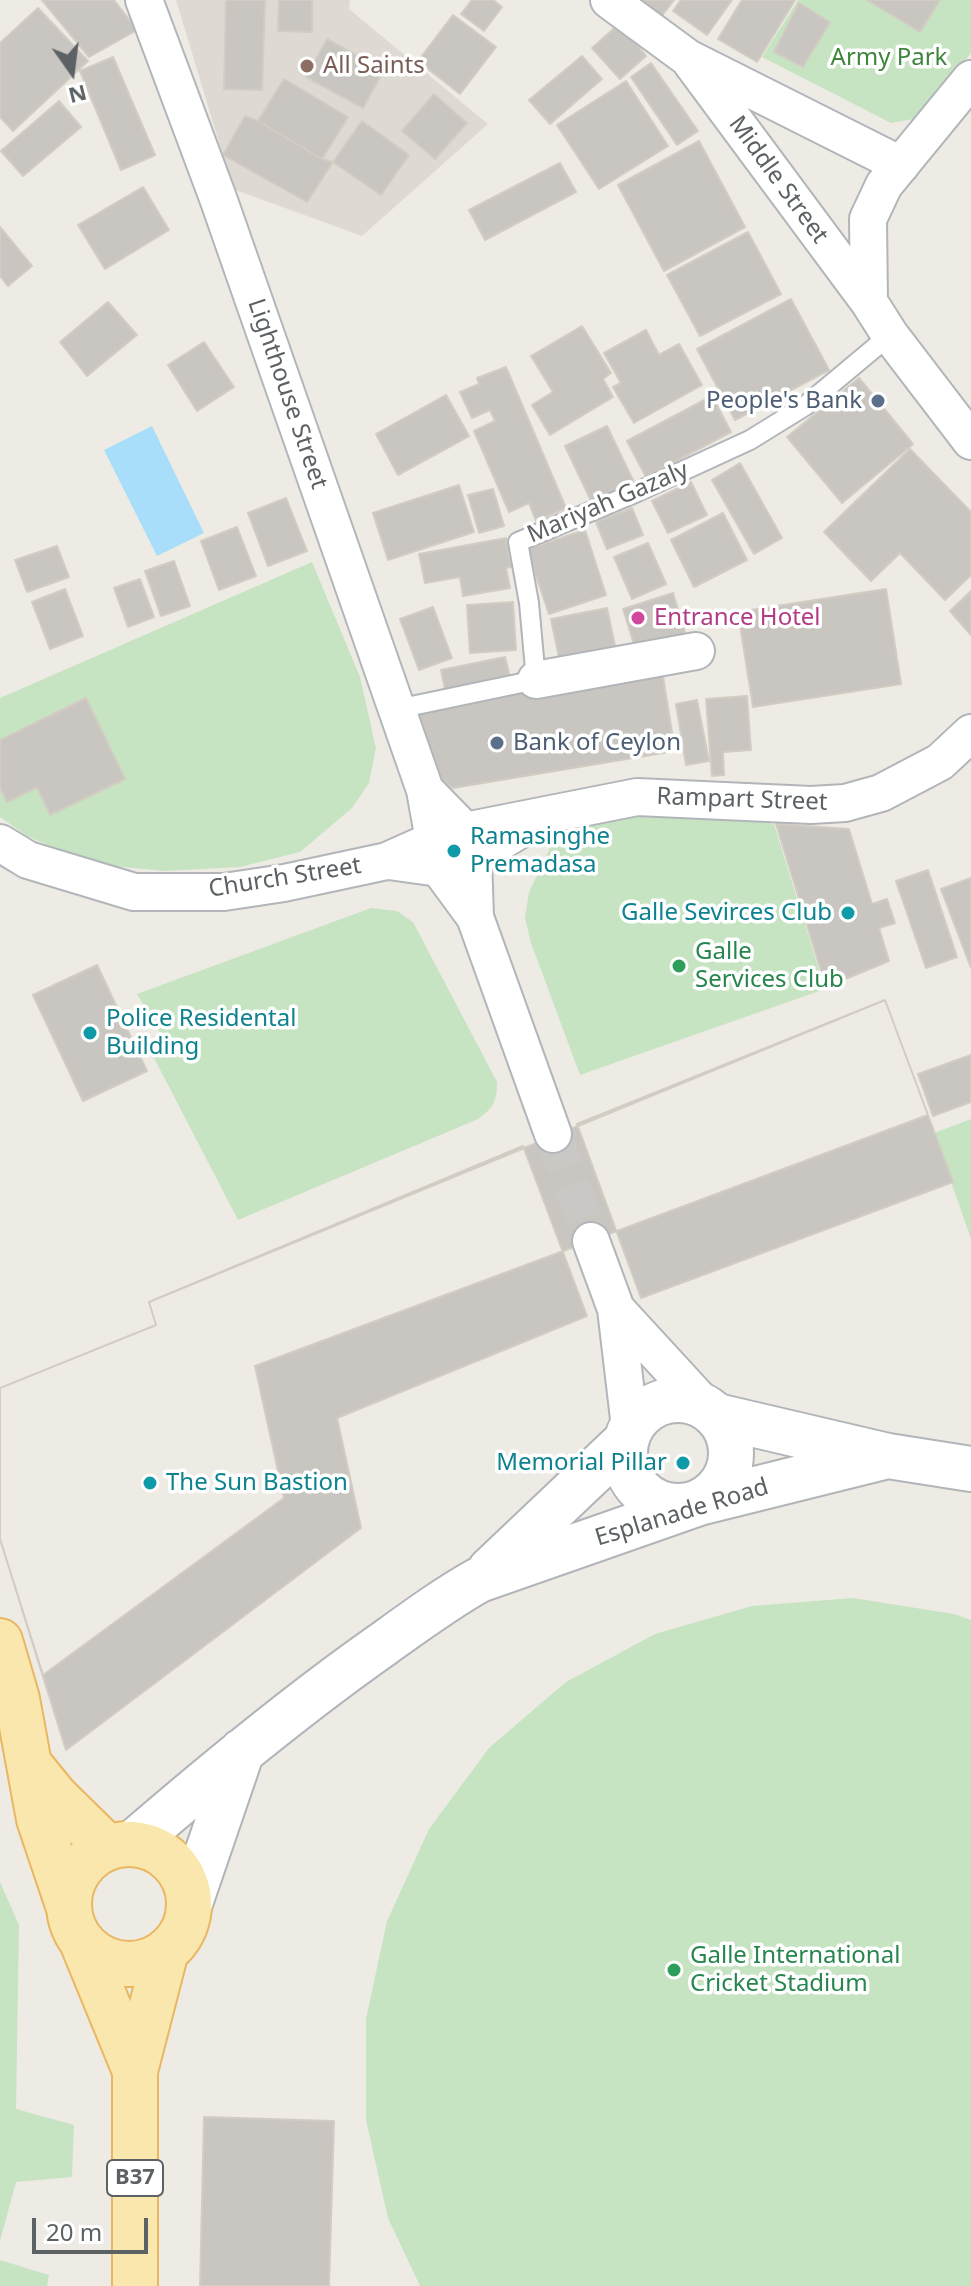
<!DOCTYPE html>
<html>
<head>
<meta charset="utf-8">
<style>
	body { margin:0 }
	#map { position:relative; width:971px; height:2286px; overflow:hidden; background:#eeebe5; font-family:"Noto Sans",sans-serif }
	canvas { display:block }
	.north { position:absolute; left:32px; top:32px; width:80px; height:80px; -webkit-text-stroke:6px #fff; paint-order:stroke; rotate:166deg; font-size:22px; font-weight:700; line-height:32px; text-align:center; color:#5c6164 }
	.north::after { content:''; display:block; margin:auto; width:28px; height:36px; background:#5c6164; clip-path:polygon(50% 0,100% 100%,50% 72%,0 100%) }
	.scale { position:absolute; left:32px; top:2218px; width:116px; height:36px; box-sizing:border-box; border:4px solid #5c6164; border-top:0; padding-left:10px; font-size:24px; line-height:28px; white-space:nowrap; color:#5c6164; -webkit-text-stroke:6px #fff; paint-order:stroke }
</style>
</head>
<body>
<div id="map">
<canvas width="971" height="2286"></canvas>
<div class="north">N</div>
<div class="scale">20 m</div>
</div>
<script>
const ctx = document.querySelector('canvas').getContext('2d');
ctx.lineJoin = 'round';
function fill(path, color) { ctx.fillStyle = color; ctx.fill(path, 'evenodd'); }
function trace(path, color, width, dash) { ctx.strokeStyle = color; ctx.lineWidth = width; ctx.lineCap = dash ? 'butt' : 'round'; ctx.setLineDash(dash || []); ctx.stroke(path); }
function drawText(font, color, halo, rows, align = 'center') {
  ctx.font = font + ' "Noto Sans",sans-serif'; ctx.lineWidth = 7; ctx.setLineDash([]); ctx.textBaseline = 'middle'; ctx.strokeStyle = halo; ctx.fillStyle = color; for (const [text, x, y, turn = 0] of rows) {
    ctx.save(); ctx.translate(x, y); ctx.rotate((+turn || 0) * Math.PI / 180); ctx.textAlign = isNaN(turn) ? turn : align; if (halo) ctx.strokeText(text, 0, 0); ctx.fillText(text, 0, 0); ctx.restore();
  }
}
const education = new Path2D(`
	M 176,0 L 350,0 L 349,9 L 488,124 L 362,236 L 233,189 Z`);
const green = new Path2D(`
	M 798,0 L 971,0 L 971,53 L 919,118 L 891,123 L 762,57 Z
	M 312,562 L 360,677 L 376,748 L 369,783 L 352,808 L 300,852 L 240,867 L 165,871 L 92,864 L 27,836 L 0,817 L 0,698 Z
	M 670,811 L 733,815 L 774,824 L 825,989 L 580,1075 L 531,943 L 525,918 L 529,892 L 550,848 L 572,830 L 590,822 Z
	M 371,908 L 397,911 L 413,922 L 497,1082 C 497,1102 493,1109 476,1120 L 238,1220 L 153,1056 L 170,1049 L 137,994 Z
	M 971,1119 L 971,1239 L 934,1133 Z
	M 853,1598 L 954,1614 L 971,1620 L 971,2286 L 420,2286 L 388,2218 L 366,2120 L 366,2019 L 387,1921 L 429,1829 L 489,1748 L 566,1682 L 655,1634 L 752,1606 Z
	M 0,1882 L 19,1925 L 16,2109 L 74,2125 L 72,2177 L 16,2182 L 0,2241 Z
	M 0,2260 L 49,2275 L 47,2286 L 0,2286 Z`);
const water = new Path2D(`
	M 152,426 L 204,533 L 157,556 L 104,450 Z`);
const building = new Path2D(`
	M 42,0 L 114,0 L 137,30 L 89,57 Z
	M 226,0 L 265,0 L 262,90 L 224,89 Z
	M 279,0 L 312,0 L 312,32 L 278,31 Z
	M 472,0 L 493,0 L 502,7 L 484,31 L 461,14 Z
	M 637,0 L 674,0 L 661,17 Z
	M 681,0 L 732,0 L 707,35 L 673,11 Z
	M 742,0 L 795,0 L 757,62 L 718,39 Z
	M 867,0 L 940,0 L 920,32 Z
	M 799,3 L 830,22 L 803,67 L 774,52 Z
	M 38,8 L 88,61 L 13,131 L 0,117 L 0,43 Z
	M 453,15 L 496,47 L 460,94 L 418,61 Z
	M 619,24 L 646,56 L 620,79 L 592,48 Z
	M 327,39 L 384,70 L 363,108 L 306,77 Z
	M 582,56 L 602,79 L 550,124 L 529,100 Z
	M 113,57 L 155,155 L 121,170 L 80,71 Z
	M 651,63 L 698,131 L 677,145 L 631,77 Z
	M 284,79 L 348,117 L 322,159 L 258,121 Z
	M 626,81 L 668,146 L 599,189 L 557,125 Z
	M 434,94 L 467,123 L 435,159 L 402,131 Z
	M 59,101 L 81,127 L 23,176 L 1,151 Z
	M 245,116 L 258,121 L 322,159 L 333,162 L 307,202 L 223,155 Z
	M 362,121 L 409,155 L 381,195 L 333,162 Z
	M 699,141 L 745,227 L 664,271 L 618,185 Z
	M 560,163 L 576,192 L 485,240 L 469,210 Z
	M 143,187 L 169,230 L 105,269 L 78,225 Z
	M 0,227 L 32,266 L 8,286 L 0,276 Z
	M 748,232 L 781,294 L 700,336 L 667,275 Z
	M 791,299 L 829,370 L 735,420 L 697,349 Z
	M 108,302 L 137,335 L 87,376 L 60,342 Z
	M 582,326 L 611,373 L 603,379 L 613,397 L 550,435 L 532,405 L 553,392 L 531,356 Z
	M 646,330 L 659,355 L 679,344 L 702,385 L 634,423 L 613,387 L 621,383 L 604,353 Z
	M 204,342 L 234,387 L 197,411 L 168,365 Z
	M 506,367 L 566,508 L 536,521 L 529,503 L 509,512 L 474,431 L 495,421 L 490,410 L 472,418 L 460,392 L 479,384 L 477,378 Z
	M 859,378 L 913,444 L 842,503 L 787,437 Z
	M 446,395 L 469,436 L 398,475 L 376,434 Z
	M 712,396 L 731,432 L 646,477 L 627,441 Z
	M 607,426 L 633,480 L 591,501 L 565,446 Z
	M 910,449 L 971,512 L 971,575 L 945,600 L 900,553 L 871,581 L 824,532 Z
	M 740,463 L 782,538 L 754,554 L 712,480 Z
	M 691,482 L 707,515 L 668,533 L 652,501 Z
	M 459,485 L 474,532 L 388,560 L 373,513 Z
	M 493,489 L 504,526 L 479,533 L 468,495 Z
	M 286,498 L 307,551 L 268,566 L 248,513 Z
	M 632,508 L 643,535 L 607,549 L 596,522 Z
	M 723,513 L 747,560 L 694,587 L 671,540 Z
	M 237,527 L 256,576 L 219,590 L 201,541 Z
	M 585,530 L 606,595 L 549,614 L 527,549 Z
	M 506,538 L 511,567 L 506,568 L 510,588 L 463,596 L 460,577 L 425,583 L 419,554 Z
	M 648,543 L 666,584 L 632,599 L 614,557 Z
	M 57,546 L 69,577 L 27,592 L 15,560 Z
	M 174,561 L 190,606 L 161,616 L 145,571 Z
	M 140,579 L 154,617 L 128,627 L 114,588 Z
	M 65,589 L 83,636 L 50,649 L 32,602 Z
	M 886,589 L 901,684 L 753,707 L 738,612 Z
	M 971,591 L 971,635 L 950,611 Z
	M 673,593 L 688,642 L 638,657 L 623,609 Z
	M 513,602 L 516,650 L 470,653 L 467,605 Z
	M 433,607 L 452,658 L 419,670 L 400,619 Z
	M 607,608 L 618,660 L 562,672 L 551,619 Z
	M 505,657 L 511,681 L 446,694 L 441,670 Z
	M 661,664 L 675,751 L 453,788 L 437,776 L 413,711 Z
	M 747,696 L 751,750 L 723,752 L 724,775 L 712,776 L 706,699 Z
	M 86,698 L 125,779 L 50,815 L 37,787 L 7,802 L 0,788 L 0,740 Z
	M 697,700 L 709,761 L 686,765 L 676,704 Z
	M 776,824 L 849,829 L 872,904 L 887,899 L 895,923 L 879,928 L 889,961 L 826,987 Z
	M 928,870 L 957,957 L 926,968 L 896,881 Z
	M 971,878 L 971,968 L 941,889 Z
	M 97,965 L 147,1071 L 83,1101 L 33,995 Z
	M 885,1000 L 953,1182 L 641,1298 L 577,1124 Z
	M 885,1000 L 928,1115 L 255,1366 L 284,1498 L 43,1675 L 0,1539 L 0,1388 L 156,1325 L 149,1302 Z
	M 971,1055 L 971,1102 L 933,1116 L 918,1074 Z
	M 523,1146 L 587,1316 L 337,1418 L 361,1528 L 66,1750 L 0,1539 L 0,1388 L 156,1325 L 149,1302 Z
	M 204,2117 L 334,2121 L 329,2286 L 200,2286 Z`);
const streetTunnel = new Path2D(`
	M 553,1134 L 591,1241`);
const lane = new Path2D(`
	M 397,709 L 536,680 L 529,603 L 518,542 L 635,493 L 750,440 L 805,406 L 890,335`);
const street = new Path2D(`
	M 609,0 L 688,58 L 901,165
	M 691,62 L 869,302
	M 971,79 L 884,185 L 868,219 L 869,302 L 890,335 L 971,441
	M 536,680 L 696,651
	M 425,790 L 465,831 L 637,797 L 811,805 L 845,803 L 881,793 L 940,762 L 971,733
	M 0,843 L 28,860 L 134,892 L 224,892 L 284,883 L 387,861 L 434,840 L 425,790 L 218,198 L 144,0
	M 389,861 L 439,868 L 475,917 L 553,1134
	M 475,917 L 473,858 C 484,813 412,824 439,868 L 449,871 L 463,870 L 473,858 L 521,829
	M 591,1241 L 616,1309 L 630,1427
	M 616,1309 L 707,1408`);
const secondary = new Path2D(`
	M625 1453a53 53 0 1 1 106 0a53 53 0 1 1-106 0Z
	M 717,1416 L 888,1456 L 971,1469
	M 490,1570 L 626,1441
	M 132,1844 C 213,1774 295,1706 382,1645 C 414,1622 445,1599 479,1580 L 699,1503 L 888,1456
	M 189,1906 L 242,1751`);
const primary = new Path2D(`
	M 0,1641 L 17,1699 L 39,1819 L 68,1905
	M 30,1765 L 56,1797 L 108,1848
	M69 1904a60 60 0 1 1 120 0a60 60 0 1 1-120 0Z
	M 82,1942 L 135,2071
	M 135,2286 L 135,2071 L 166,1951`);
const markers = [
	[307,66,8,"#8d6e63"],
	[878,401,8,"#5c6f8a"],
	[638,618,8,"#d1479c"],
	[497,743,8,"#5c6f8a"],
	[454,851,8,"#0f9aa8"],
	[848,913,8,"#0f9aa8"],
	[679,966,8,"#2e9e5b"],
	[90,1033,8,"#0f9aa8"],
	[683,1463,8,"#0f9aa8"],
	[150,1483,8,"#0f9aa8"],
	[674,1970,8,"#2e9e5b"]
];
const shields = [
	[135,2178,56]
];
const shieldNames = [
	["B37",135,2178]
];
const parkNames = [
	["Army Park",889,58]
];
const educationNames = [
	["All Saints",323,66]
];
const streetNames = [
	["Middle Street",778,180,54],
	["Lighthouse Street",287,394,71],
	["Mariyah Gazaly",608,503,-23],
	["Rampart Street",742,800,2],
	["Church Street",285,878,-9],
	["Esplanade Road",682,1513,-17]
];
const serviceNames = [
	["People's Bank",862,401],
	["Bank of Ceylon",513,743,"left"]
];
const hotelNames = [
	["Entrance Hotel",654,618]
];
const cultureNames = [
	["Ramasinghe",470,837],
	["Premadasa",470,865],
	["Galle Sevirces Club",832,913,"right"],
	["Police Residental",106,1019],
	["Building",106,1047],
	["Memorial Pillar",667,1463,"right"],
	["The Sun Bastion",166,1483]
];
const leisureNames = [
	["Galle",695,952],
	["Services Club",695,980],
	["Galle International",690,1956],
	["Cricket Stadium",690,1984]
];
fill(education, '#dedad3');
fill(green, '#c6e4c2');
fill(water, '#a8defa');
fill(building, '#c9c6c1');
trace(building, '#d2ccc3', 2);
trace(streetTunnel, '#cac8c5', 36, [36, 18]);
trace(lane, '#b2b5b9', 22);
trace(street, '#b2b5b9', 40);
trace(secondary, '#b1b5b9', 48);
trace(primary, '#e9b762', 48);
trace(lane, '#fff', 18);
trace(street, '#fff', 36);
trace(secondary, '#fff', 44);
trace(primary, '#fae7ad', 44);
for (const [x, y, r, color] of markers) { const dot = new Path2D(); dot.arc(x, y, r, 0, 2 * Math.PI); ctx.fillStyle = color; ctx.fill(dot); trace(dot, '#fff', 3); }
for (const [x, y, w] of shields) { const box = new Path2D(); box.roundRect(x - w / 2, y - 18, w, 36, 6); ctx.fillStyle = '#fff'; ctx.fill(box); trace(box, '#5c6164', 2); }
drawText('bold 22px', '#5c6164', null, shieldNames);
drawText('24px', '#3e853b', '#fff', parkNames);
drawText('24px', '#785e54', '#fff', educationNames, 'left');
drawText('24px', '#5c6164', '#fff', streetNames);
drawText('24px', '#4e5e75', '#fff', serviceNames, 'right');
drawText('24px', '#b23c85', '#fff', hotelNames, 'left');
drawText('24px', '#0d838f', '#fff', cultureNames, 'left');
drawText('24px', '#27864d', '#fff', leisureNames, 'left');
</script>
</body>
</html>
